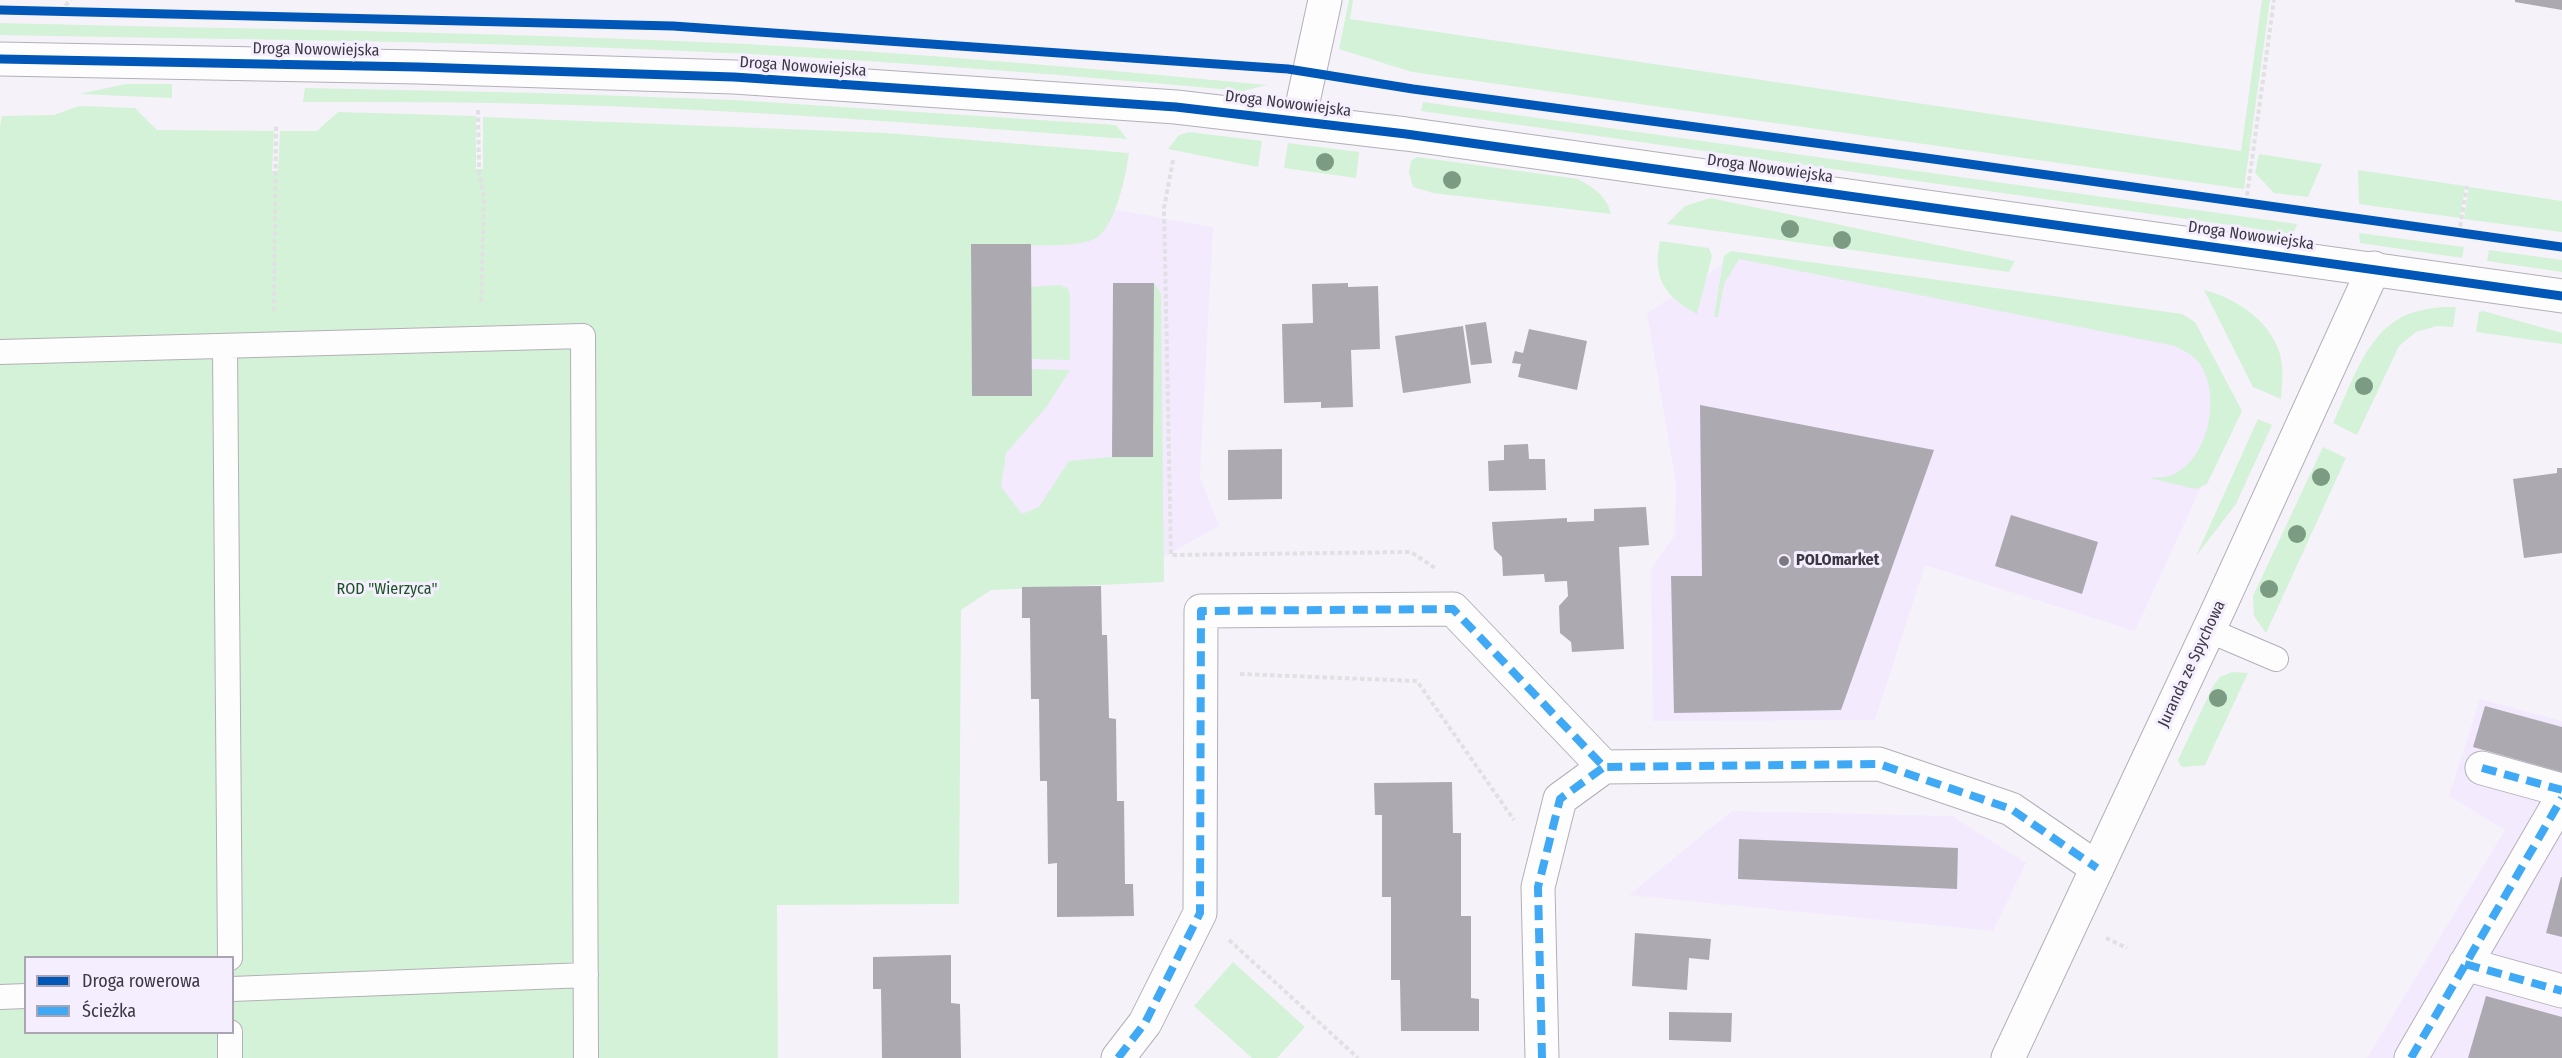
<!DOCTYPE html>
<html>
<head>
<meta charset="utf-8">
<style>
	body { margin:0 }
	#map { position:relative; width:2562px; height:1058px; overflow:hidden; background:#f6f2fa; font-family:"Fira Sans Condensed",sans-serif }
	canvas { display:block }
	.legend { position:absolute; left:24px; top:956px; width:210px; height:78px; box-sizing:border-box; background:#f5eefe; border:2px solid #aba5b3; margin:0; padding:8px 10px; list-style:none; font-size:18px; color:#3c3842 }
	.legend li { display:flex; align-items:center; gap:12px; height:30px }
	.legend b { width:30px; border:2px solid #aba5b3 }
</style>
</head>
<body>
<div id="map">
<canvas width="2562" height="1058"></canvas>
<ul class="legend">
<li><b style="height:8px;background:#0057b8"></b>Droga rowerowa</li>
<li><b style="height:8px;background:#3fa9f5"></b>Ścieżka</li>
</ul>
</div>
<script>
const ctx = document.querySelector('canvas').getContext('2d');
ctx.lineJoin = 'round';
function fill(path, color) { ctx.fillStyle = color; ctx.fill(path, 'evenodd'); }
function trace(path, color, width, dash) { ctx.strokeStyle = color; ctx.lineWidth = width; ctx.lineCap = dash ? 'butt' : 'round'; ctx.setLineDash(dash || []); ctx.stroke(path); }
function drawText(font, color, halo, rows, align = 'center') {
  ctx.font = font + ' "Fira Sans Condensed",sans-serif'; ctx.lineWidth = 6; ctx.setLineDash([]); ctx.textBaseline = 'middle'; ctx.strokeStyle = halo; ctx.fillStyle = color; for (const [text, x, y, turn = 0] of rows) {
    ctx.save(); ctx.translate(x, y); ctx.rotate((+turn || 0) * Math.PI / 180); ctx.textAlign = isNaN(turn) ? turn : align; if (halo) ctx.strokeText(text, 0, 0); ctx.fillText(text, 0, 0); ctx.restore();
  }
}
const built = new Path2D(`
	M 965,183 L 1213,227 L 1200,477 L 1219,526 L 1162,558 L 961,561 Z
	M 1739,254 L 2191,340 L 2235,413 L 2135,631 L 1925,565 L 1875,720 L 1653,721 L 1651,569 L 1675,535 L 1676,485 L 1647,313 Z
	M 2480,699 L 2562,721 L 2562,1058 L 2367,1058 L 2505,830 L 2449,796 Z
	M 1732,811 L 1952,816 L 2026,863 L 1993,931 L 1629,895 Z`);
const green = new Path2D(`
	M 1349,0 L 1353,0 L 1350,19 L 2241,151 L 2262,0 L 2270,0 L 2244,189 L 1412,72 L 1339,49 Z
	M 0,23 C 249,29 497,32 746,44 C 920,53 1094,69 1267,85 L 1243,91 C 1079,76 915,63 750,54 C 500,41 250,40 0,35 Z
	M 126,84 L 172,84 L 172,98 L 79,94 Z
	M 305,88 L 540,93 L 735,100 L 1116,125 L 1127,139 C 932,124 736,109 539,104 C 461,102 382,102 303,102 Z
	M 1423,102 L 2297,224 L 2293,234 L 1421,111 Z
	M 79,106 L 135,108 L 157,130 L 274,131 L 272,171 L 278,171 L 280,131 L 317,131 L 338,112 L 476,116 L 476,169 L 483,169 L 483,117 L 886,133 L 1129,153 C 1126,174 1116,226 1096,238 C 1077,250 998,244 971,244 L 972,396 L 1032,396 L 1032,369 L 1070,370 L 1047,406 L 1006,453 L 1001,487 L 1022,514 L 1039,507 L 1069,461 L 1112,457 L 1153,457 L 1154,283 L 1161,293 L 1164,582 L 991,590 L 961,610 L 959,904 L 777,905 L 778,1058 L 0,1058 L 0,126 L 2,116 L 54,115 ZM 26,958 L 232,958 L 232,1032 L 26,1032 Z
	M 1189,132 L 1262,141 L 1258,167 L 1168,149 L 1179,135 Z
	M 1288,143 L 1359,152 L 1356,178 L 1284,168 Z
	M 2259,154 L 2322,164 L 2308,197 L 2274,193 L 2255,173 Z
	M 1417,157 L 1578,179 C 1594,188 1607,196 1611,214 L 1433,193 L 1413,187 L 1409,172 L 1411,161 Z
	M 2358,170 L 2465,186 L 2460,218 L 2359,204 Z
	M 2469,187 L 2562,201 L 2562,232 L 2464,219 Z
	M 1710,198 L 2015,261 L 2009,272 L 1667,224 L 1685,206 Z
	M 2359,233 L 2464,247 L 2462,258 L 2360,243 Z
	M 1660,241 L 1709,248 L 1712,256 L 1697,314 C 1665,296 1652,279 1660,241 Z
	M 2489,250 L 2562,260 L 2562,272 L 2487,261 Z
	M 1731,251 L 2182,314 L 2195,322 L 2242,411 L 2207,484 L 2195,489 L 2149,478 C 2156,477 2165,478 2172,475 C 2207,460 2220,402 2203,369 C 2197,357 2187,352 2175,346 L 1739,259 L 1724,284 L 1718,317 L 1714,317 L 1724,256 Z
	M 1060,285 L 1067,288 L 1070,295 L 1070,360 L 1032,359 L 1031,287 Z
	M 2204,290 C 2235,298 2268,319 2279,351 C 2284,366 2282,383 2281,399 L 2253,387 Z
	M 2441,307 L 2456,307 L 2453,327 L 2437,326 L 2416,332 L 2399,346 L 2357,435 L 2333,423 C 2350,388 2364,338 2400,318 C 2412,311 2427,309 2441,307 Z
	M 2483,311 L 2562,333 L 2562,344 L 2476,332 L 2479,312 Z
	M 2258,419 L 2272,425 L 2236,504 L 2196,556 Z
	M 2323,447 L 2346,458 L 2266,633 L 2254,616 L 2253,596 Z
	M 2232,672 L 2248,673 L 2205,765 L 2183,767 L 2180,765 L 2178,760 L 2213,686 L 2220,677 Z
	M 1233,962 L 1305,1027 L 1277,1058 L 1252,1058 L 1194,1006 Z`);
const building = new Path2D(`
	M 2515,0 L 2562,0 L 2562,10 L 2515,2 Z
	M 971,244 L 1031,244 L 1032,396 L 972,396 Z
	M 1113,283 L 1154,283 L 1153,457 L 1112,457 Z
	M 1348,283 L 1348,287 L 1378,286 L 1380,349 L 1351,350 L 1353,407 L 1321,408 L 1321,402 L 1284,403 L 1282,324 L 1313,323 L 1312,284 Z
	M 1486,322 L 1492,363 L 1471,365 L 1465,325 Z
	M 1463,326 L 1471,383 L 1403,393 L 1395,336 Z
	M 1529,329 L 1587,341 L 1577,390 L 1518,377 L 1521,364 L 1512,363 L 1515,351 L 1523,353 Z
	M 1700,405 L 1934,450 L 1841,710 L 1674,713 L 1671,576 L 1702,576 Z
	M 1528,444 L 1529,459 L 1545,459 L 1546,490 L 1489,491 L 1488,461 L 1504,460 L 1504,445 Z
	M 1282,449 L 1282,499 L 1228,500 L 1228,450 Z
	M 2557,468 L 2562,468 L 2562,553 L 2524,558 L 2513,479 L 2557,473 Z
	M 1646,507 L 1649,545 L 1619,547 L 1624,649 L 1572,652 L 1571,642 L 1560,633 L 1559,606 L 1568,596 L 1567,581 L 1545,582 L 1544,574 L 1503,576 L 1502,557 L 1494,549 L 1492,522 L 1567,518 L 1567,522 L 1594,521 L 1594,509 Z
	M 2011,515 L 2098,542 L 2082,594 L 1995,566 Z
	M 1101,586 L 1102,635 L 1107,635 L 1109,718 L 1116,719 L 1117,801 L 1124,801 L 1125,884 L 1133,884 L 1134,916 L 1057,917 L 1057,863 L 1048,864 L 1047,781 L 1040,781 L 1039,699 L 1031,699 L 1030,618 L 1022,618 L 1022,587 Z
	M 2485,706 L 2562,727 L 2562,772 L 2473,747 Z
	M 1452,782 L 1453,833 L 1461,833 L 1461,916 L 1471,916 L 1471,998 L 1479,999 L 1479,1031 L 1401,1031 L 1400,980 L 1391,980 L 1391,897 L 1382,897 L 1382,815 L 1375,815 L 1374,783 Z
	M 1739,839 L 1958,848 L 1957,889 L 1738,879 Z
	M 2561,877 L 2562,877 L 2562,937 L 2546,933 Z
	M 1635,933 L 1711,939 L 1709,960 L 1689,958 L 1687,990 L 1632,986 Z
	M 951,955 L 951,1003 L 960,1004 L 961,1058 L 882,1058 L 881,989 L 873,989 L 873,957 Z
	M 2486,996 L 2562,1017 L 2562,1058 L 2468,1058 Z
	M 1669,1012 L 1732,1013 L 1731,1042 L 1669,1040 Z`);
const path = new Path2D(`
	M 60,11 L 71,0
	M 478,110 L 479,170 L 484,198 L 481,304
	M 1173,160 L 1164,208 L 1171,555 L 1411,552 L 1435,568
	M 2246,203 L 2274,0
	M 2459,234 L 2467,186
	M 274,311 L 276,124
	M 1240,674 L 1417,681 L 1514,820
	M 2106,938 L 2127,948
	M 1229,940 L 1358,1058`);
const service = new Path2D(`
	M 225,347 L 230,958
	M 0,352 L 583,336 L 586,1058
	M 2208,630 L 2276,659
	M 232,989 L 586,975
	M 0,997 L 26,996
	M 230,1032 L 230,1058`);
const minor = new Path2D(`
	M 1299,120 L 1325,0
	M 2482,768 L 2562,790
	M 2465,964 L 2562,991
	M 1118,1058 L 1145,1023 L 1200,913 L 1201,611 L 1453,609 L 1604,767 L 1879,764 L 2011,809 L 2097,868
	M 1542,1058 L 1538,887 L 1560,799 L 1604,767
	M 2411,1058 L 2562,798`);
const tertiary = new Path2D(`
	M 0,59 L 418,67 L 734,77 L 1176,107 L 1406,134 L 2562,296
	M 2008,1058 L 2219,608 L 2374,268`);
const quiet = new Path2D(`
	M 2482,768 L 2562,790
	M 2465,964 L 2562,991
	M 1118,1058 L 1145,1023 L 1200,913 L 1201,611 L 1453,609 L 1604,767 L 1879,764 L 2011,809 L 2097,868
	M 1542,1058 L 1538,887 L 1560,799 L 1604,767
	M 2411,1058 L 2562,798`);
const cycleway = new Path2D(`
	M 0,10 L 673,26 L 1288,69 L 1413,89 L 1919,157 L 2562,247
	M 0,59 L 418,67 L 734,77 L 1176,107 L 1406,134 L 2562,296`);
const trees = [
	[1325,162],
	[1452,180],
	[1790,229],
	[1842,240],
	[2364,386],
	[2321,477],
	[2297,534],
	[2269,589],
	[2218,698]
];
const markers = [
	[1784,561,6,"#7d7982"]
];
const streetNames = [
	["Droga Nowowiejska",316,50,1],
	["Droga Nowowiejska",803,67,4],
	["Droga Nowowiejska",1288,104,7],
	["Droga Nowowiejska",1770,169,8],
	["Droga Nowowiejska",2251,236,8],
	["Juranda ze Spychowa",2192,664,-65]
];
const poiNames = [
	["POLOmarket",1796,561]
];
const parkNames = [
	["ROD \"Wierzyca\"",387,590]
];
fill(built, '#f3eafd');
fill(green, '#d4f2d7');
fill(building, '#ada9b1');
trace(service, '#b3afb7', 26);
trace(minor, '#b3afb7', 35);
trace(tertiary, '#b3afb7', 35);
trace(path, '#e1e0e2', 4, [4.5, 3]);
trace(service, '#fefdfe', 24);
trace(minor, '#fefdfe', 33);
trace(tertiary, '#fefdfe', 33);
trace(quiet, '#3fa9f5', 8, [15, 8]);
trace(cycleway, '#0057b8', 9);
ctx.fillStyle = '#7c9b83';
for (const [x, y] of trees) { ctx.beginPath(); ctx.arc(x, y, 9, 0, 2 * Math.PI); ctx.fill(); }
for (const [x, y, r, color] of markers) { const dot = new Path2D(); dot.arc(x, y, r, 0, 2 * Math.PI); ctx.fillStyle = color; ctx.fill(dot); trace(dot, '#f5eefe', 2); }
drawText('16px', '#3c3842', '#f5eefe', streetNames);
drawText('bold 16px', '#3c3842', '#f5eefe', poiNames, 'left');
drawText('16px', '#185421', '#f5eefe', parkNames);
</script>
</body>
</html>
